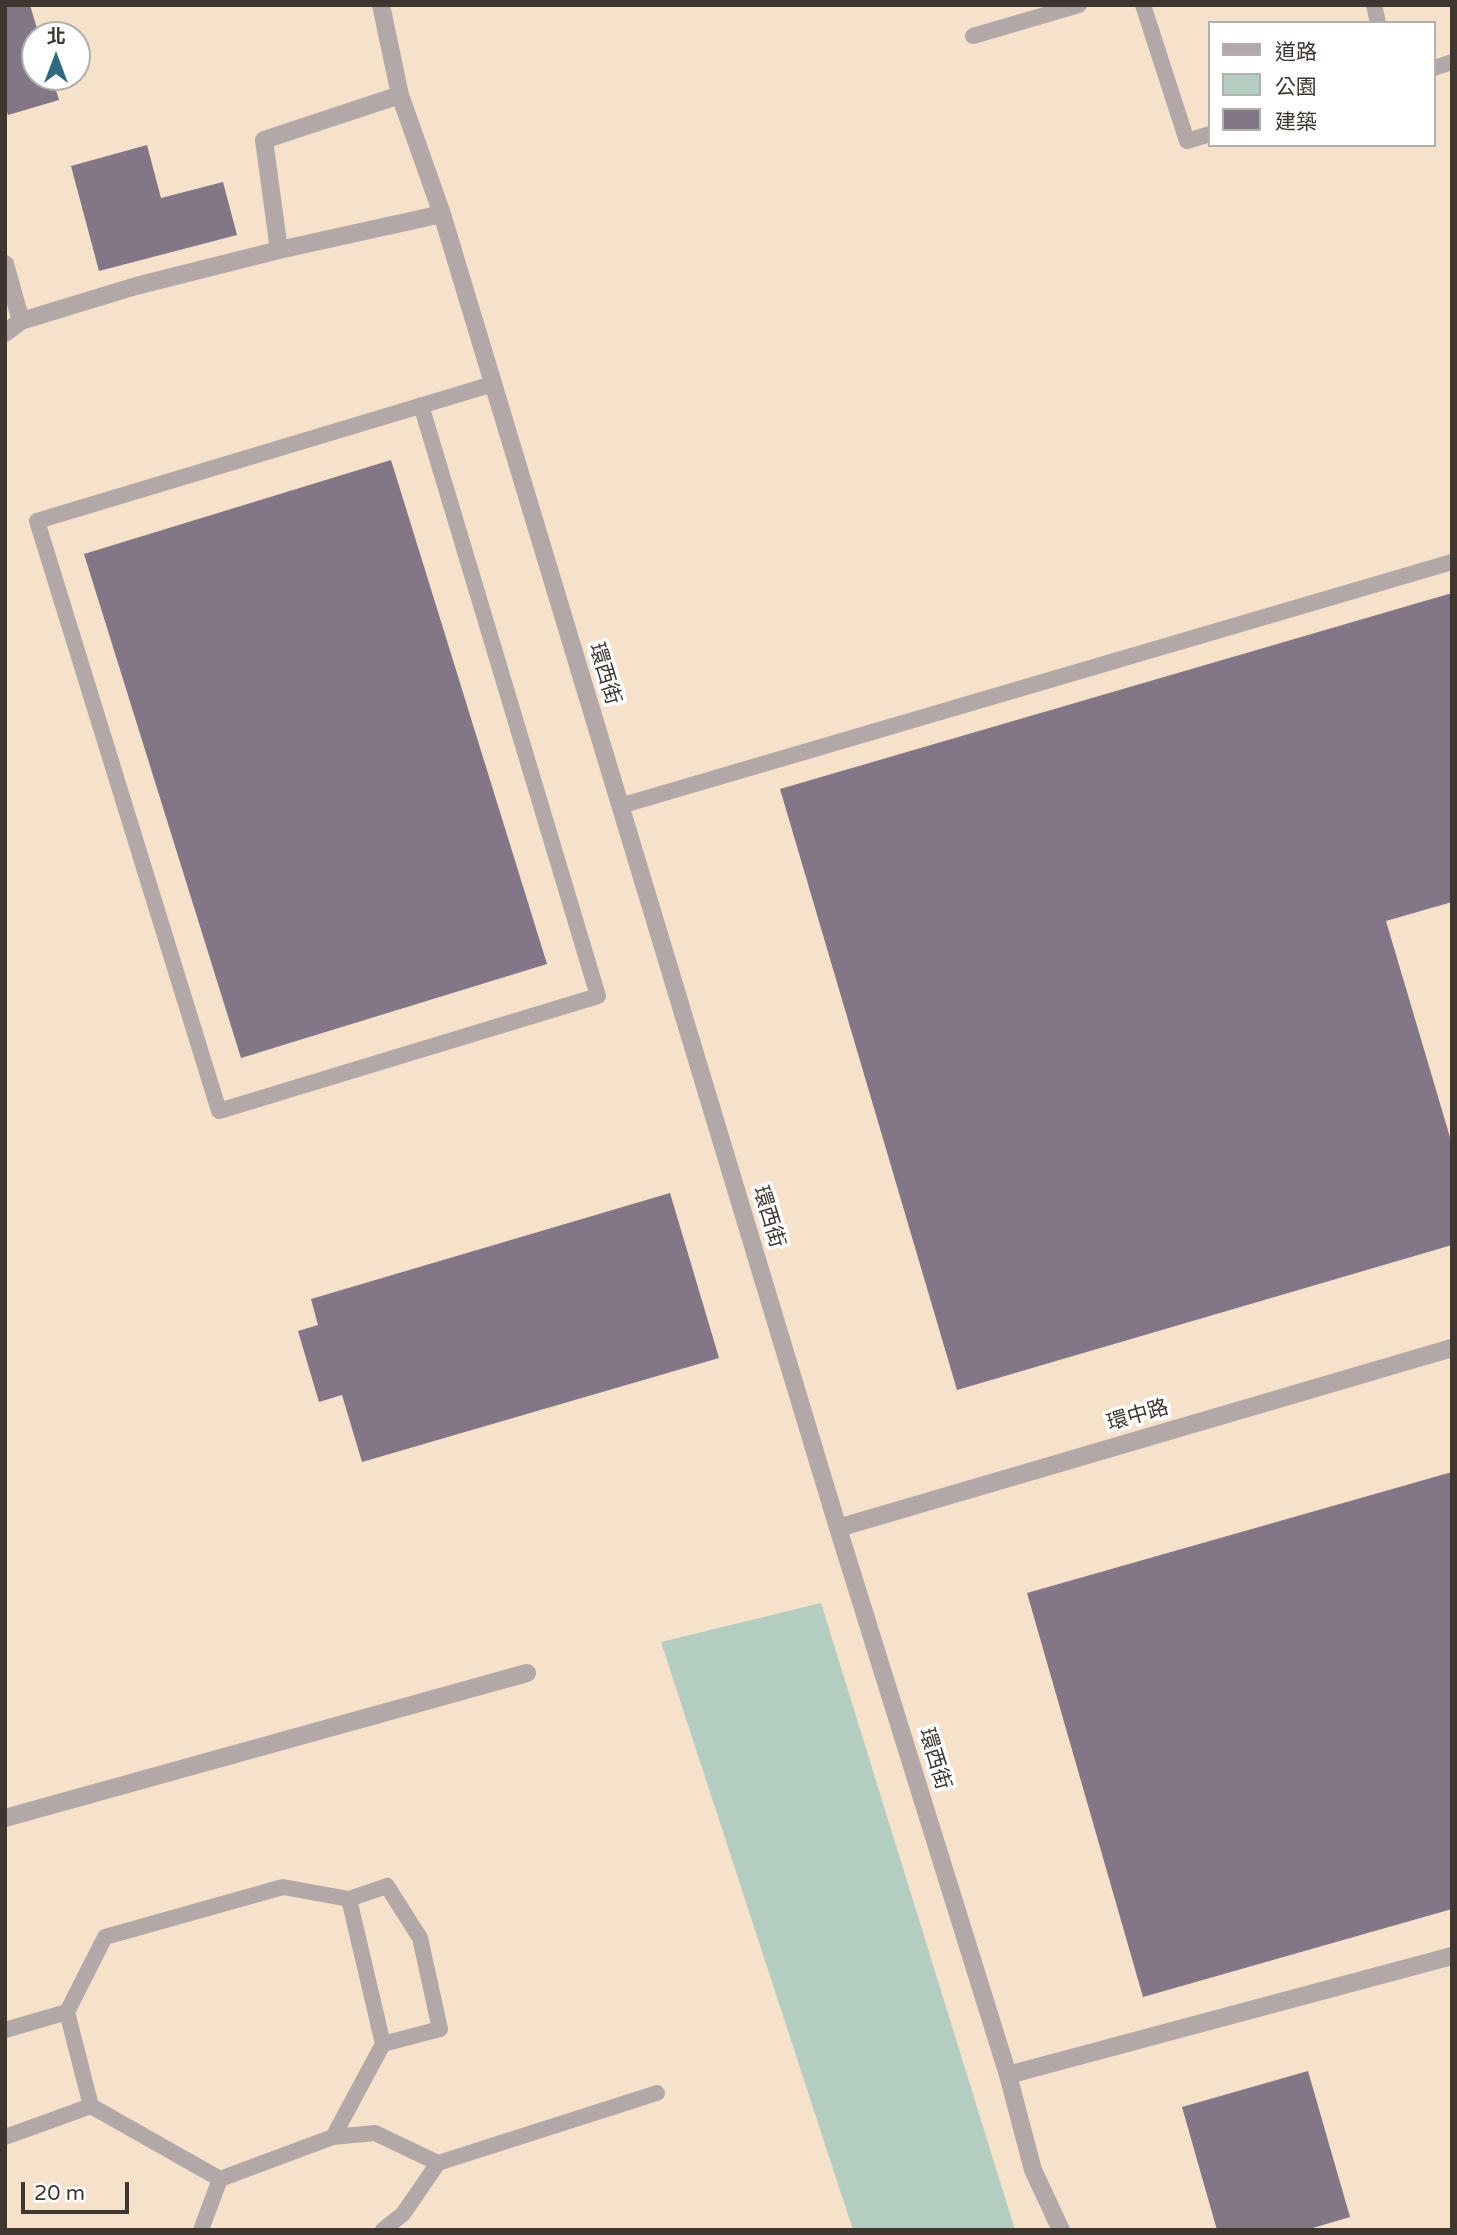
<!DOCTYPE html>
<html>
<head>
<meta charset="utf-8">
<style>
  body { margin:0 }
  #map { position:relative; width:1457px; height:2235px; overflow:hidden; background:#ffefdd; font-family:"Varela Round","Noto Sans TC",sans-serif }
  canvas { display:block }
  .frame { position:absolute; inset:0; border:7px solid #3d3730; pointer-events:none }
  .legend { position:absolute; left:1208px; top:21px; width:228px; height:126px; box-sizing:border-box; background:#fff; border:2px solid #b1afac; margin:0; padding:9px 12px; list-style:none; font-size:21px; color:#3d3730 }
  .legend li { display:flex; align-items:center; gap:14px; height:35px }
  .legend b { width:35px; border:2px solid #b1afac }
  .north { position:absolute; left:21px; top:21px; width:70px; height:70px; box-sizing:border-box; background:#fff; border:2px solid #b1afac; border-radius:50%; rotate:0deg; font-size:19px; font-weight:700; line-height:28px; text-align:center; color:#3d3730 }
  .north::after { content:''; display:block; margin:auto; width:24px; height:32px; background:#2c6b80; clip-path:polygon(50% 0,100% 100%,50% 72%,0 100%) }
  .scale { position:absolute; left:21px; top:2182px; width:108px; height:32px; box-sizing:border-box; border:4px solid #3d3730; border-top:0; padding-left:9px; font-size:21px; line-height:24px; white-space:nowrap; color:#3d3730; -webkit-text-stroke:5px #fff; paint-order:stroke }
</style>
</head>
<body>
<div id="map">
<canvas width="1457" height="2235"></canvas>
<div class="frame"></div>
<ul class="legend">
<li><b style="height:9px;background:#b3a8a8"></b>道路</li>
<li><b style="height:19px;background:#b3cdc0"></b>公園</li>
<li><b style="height:19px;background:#827687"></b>建築</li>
</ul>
<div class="north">北</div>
<div class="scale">20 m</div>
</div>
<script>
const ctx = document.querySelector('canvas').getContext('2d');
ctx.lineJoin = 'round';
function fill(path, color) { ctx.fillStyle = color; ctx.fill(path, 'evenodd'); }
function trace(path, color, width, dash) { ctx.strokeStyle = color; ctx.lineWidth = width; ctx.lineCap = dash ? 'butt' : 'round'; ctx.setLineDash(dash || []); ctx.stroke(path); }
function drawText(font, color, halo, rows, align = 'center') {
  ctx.font = font + ' "Varela Round","Noto Sans TC",sans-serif'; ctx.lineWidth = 7; ctx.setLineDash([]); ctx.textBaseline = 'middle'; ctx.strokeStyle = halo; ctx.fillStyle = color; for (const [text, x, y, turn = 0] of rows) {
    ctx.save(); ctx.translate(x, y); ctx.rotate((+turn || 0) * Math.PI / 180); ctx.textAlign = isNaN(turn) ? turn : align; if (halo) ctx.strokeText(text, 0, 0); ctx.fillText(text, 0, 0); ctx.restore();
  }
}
const built = new Path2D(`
  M5 5H1452V2230H5ZM1210 23H1434V145H1210ZM35 35H77V77H35Z`);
const green = new Path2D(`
  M821 1603 1015 2230H853L661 1642Z`);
const building = new Path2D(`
  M5 5H30L39 35H35V77H52L59 100 8 115 5 106Z
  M147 145 161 198 223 182 237 235 99 271 71 166Z
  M391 460 547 964 241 1058 84 554Z
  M1452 593V902L1386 921 1452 1144V1245L957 1390 780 789Z
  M670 1193 719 1358 362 1462 342 1395 319 1402 298 1331 318 1325 311 1299Z
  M1452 1472V1909L1143 1997 1027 1593Z
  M1308 2071 1350 2217 1306 2230H1217L1182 2107Z`);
const service = new Path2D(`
  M1143 5 1187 141 1210 134
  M1374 5 1378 23
  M973 36 1079 5
  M1434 68 1452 62
  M421 405 598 996 219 1111 37 521 493 384
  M620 806 1452 562
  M349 1899 387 1886 420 1938 440 2029 383 2044
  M5 2030 67 2012
  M5 2137 91 2106
  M438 2163 657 2093
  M220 2179 91 2106 67 2012 105 1937 283 1887 349 1899 383 2044 333 2137
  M201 2230 220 2179 333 2137 375 2133 438 2163 403 2214 383 2230`);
const minor = new Path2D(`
  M381 5 400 95 442 214 838 1528 1008 2075 1033 2170 1061 2230
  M279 250 264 140 400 95
  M5 264 21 321
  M5 333 21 321 136 286 279 250 442 214
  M838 1528 1452 1348
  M5 1818 527 1673
  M1008 2075 1452 1956`);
const streetNames = [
  ["環西街",604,674,73],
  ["環西街",768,1217,73],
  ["環中路",1138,1416,-16],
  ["環西街",934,1759,73]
];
fill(built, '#f6e2ca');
fill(green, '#b3cdc0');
fill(building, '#827687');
trace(service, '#b3a8a8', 16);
trace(minor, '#b3a8a8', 18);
drawText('21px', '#3d3730', '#fff', streetNames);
</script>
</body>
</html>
